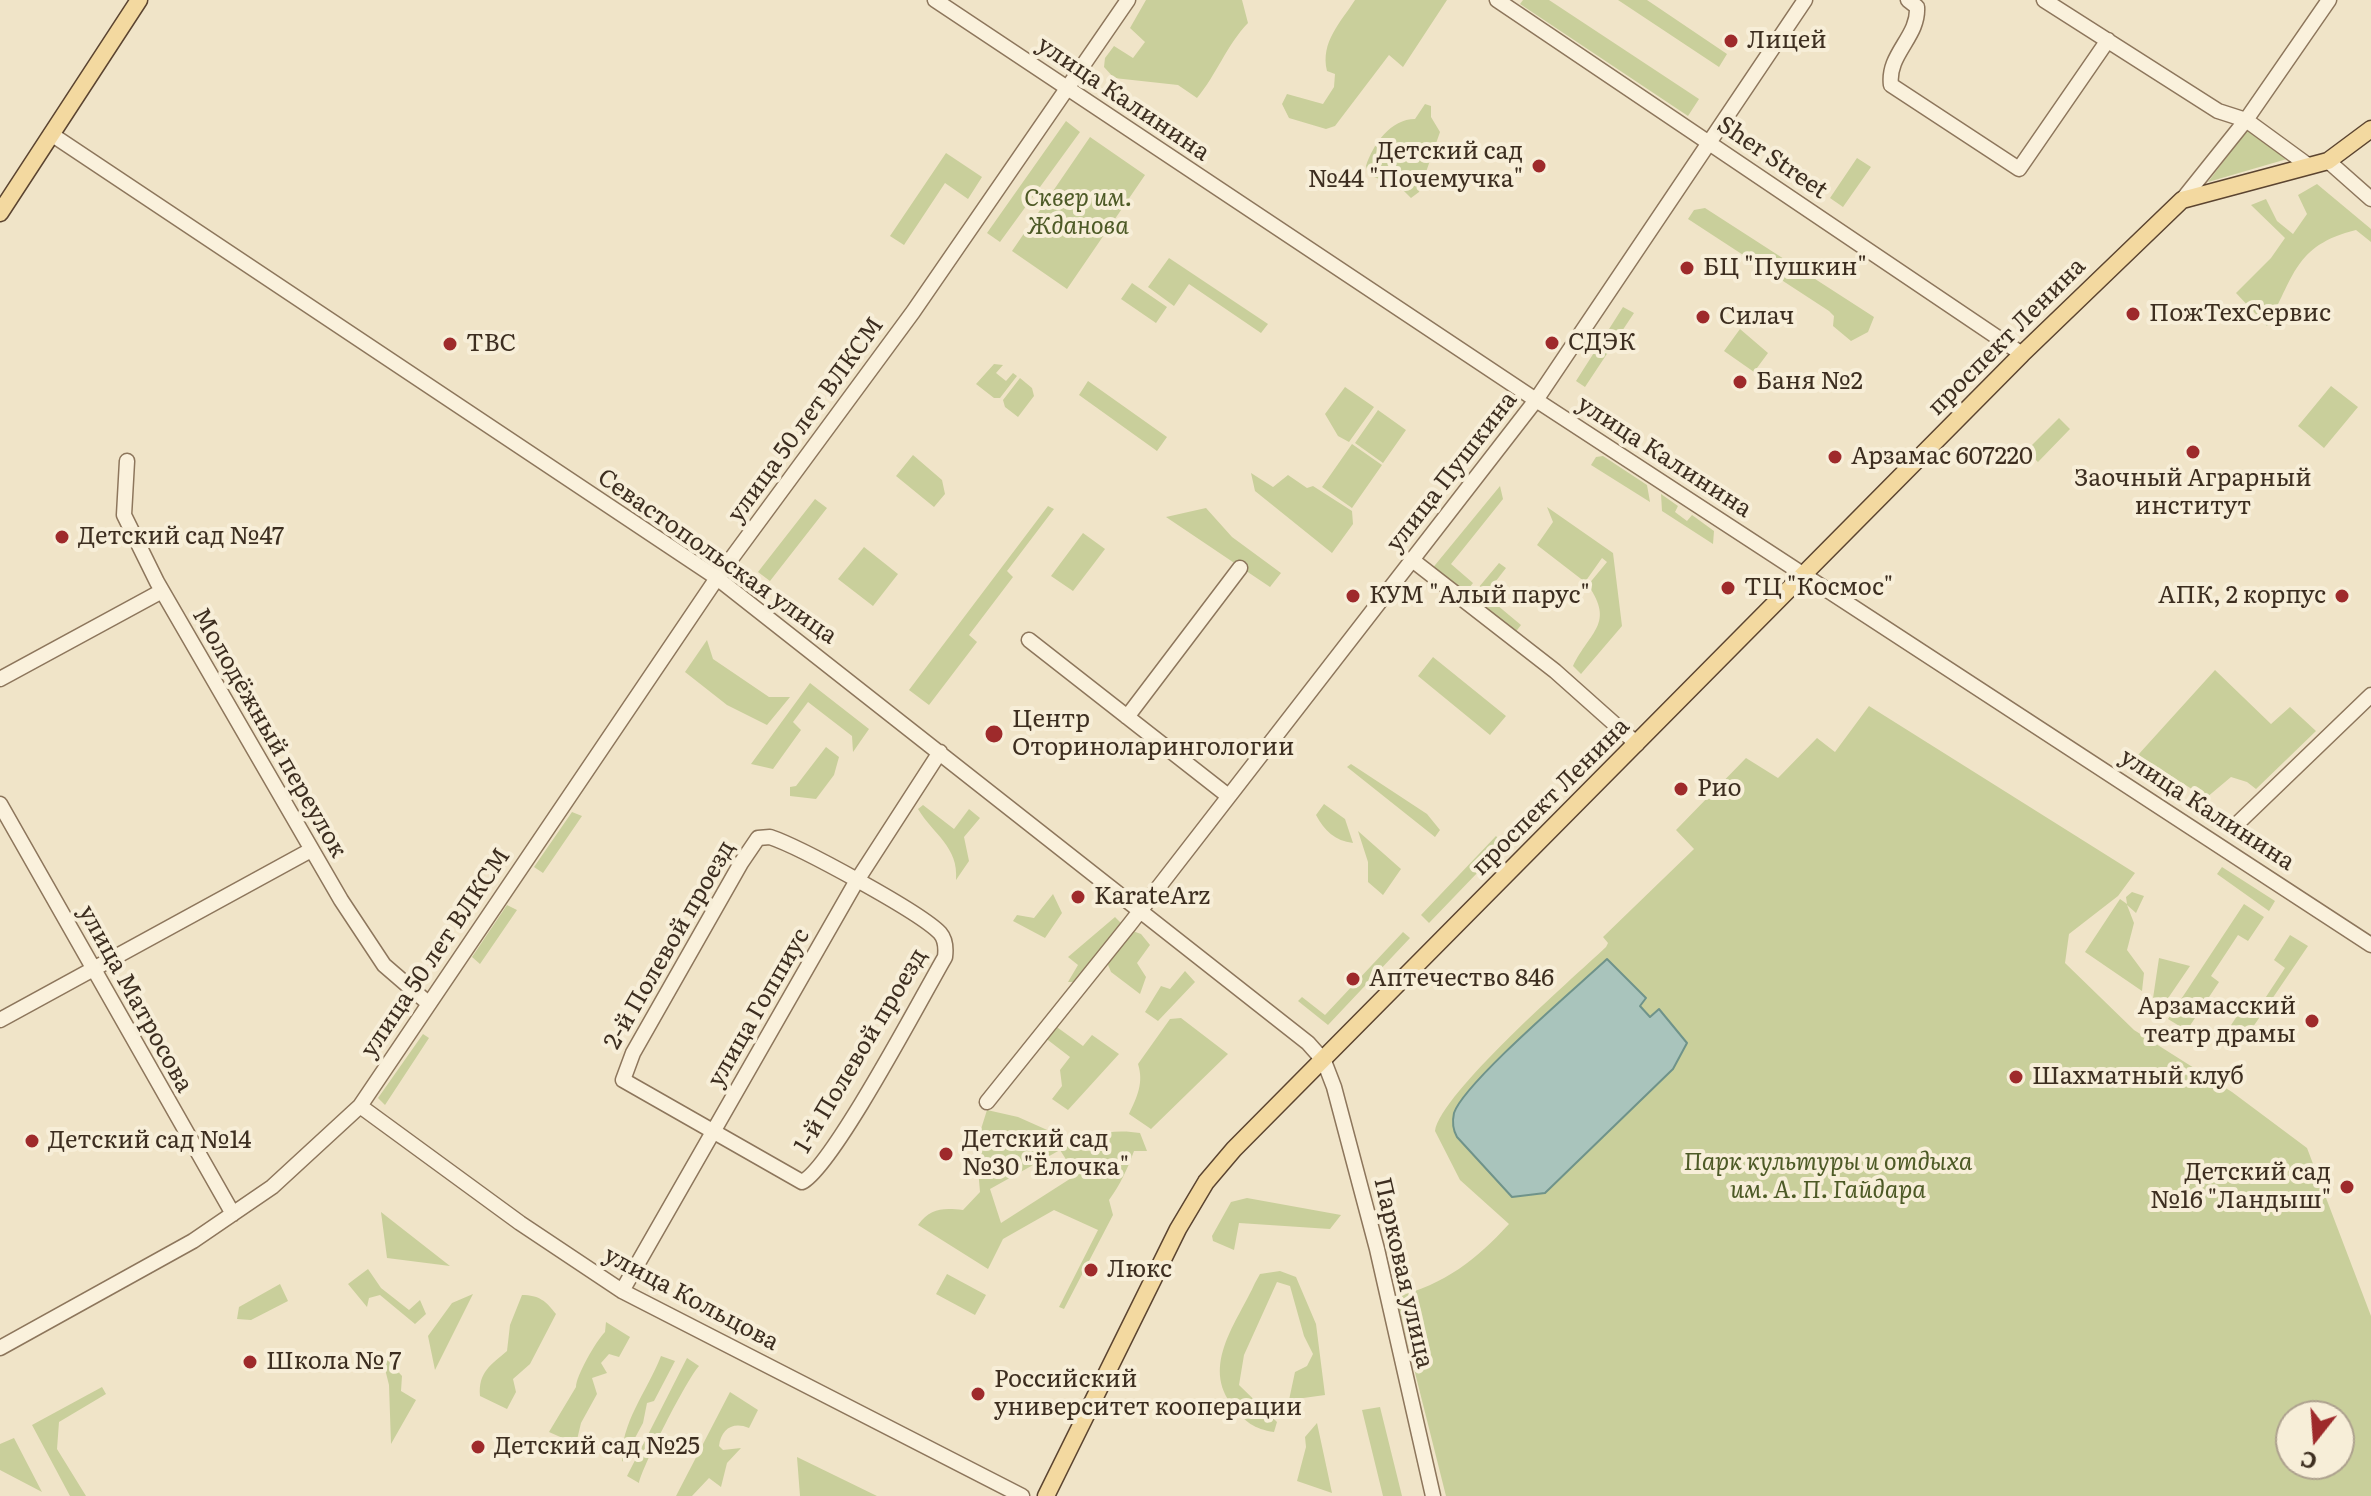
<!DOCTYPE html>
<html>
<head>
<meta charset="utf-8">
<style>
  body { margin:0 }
  #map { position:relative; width:2371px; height:1496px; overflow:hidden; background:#f0e4c8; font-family:Literata,serif }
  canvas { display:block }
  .north { position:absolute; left:2275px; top:1400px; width:80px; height:80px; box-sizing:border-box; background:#f7eed8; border:2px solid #ada18e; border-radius:50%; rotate:197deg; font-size:22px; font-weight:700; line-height:32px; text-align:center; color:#3d2e20 }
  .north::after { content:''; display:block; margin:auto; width:28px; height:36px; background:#9e2a2b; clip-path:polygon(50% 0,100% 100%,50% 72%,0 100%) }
</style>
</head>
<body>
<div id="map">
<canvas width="2371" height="1496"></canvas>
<div class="north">С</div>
</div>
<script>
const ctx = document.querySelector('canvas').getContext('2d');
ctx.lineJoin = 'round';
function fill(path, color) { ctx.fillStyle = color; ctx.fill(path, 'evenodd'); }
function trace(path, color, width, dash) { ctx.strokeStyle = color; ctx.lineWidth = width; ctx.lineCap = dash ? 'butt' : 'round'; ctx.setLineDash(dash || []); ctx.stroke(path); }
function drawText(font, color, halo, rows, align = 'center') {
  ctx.font = font + ' Literata,serif'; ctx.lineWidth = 8; ctx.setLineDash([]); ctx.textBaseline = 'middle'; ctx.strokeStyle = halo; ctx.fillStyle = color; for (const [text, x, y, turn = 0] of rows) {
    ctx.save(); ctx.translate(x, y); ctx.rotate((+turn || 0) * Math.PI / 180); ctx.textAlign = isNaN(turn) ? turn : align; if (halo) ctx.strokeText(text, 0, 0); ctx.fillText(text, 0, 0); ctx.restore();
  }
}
const green = new Path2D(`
  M1146 0H1242L1248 23C1226 46 1217 74 1197 98L1178 85 1114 78 1104 67 1105 58 1114 46 1133 58 1145 42 1130 28Z
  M1355 0H1447L1403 67 1389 55 1335 126 1326 129 1289 118 1282 104 1287 94 1323 104 1334 87 1335 74 1327 71C1320 42 1341 22 1355 0Z
  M1523 0H1549L1699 99 1688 116 1520 4Z
  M1618 0H1647L1727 54 1719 67Z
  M1425 104 1431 106V117L1440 132 1419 192 1411 198 1400 187 1369 175 1366 166C1373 144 1391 119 1415 119Z
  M1066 121 1080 132 1000 242 987 233Z
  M2247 130 2287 159 2208 182Z
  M1090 137 1145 175 1067 289 1012 251Z
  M946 153 982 177 968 199 945 183 904 245 890 236Z
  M1857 158 1871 167 1843 207 1830 198Z
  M2317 184 2371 229V242L2356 230C2294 245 2294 278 2267 326L2236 293 2271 258 2285 238 2251 205 2266 199 2277 221 2293 234 2307 214 2298 195Z
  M1705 208 1874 317 1868 332 1851 341 1833 326 1834 316 1829 311 1688 219 1694 210Z
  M1169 258 1268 324 1261 333 1189 284 1174 306 1148 287Z
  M1132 283 1167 307 1156 323 1121 299Z
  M1623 307 1634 313 1585 387 1576 381Z
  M1740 329 1768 353 1754 372 1724 351Z
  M994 364 1003 365 996 373 1006 381 1013 373 1017 376 1000 398H994L976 384Z
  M1020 378 1032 388 1034 396 1018 417 1005 407 1003 400Z
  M1088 381 1167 437 1157 451 1079 395Z
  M2331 386 2358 407 2324 448 2298 426Z
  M1345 387 1374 407 1349 442 1338 436 1325 414Z
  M1378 410 1406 430 1383 463 1355 443Z
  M2059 418 2070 429 2038 462 2026 451Z
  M1352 444 1382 465 1352 508 1322 487Z
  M913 455 942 480 945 494 934 507 896 476Z
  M1603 456 1647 485 1650 502 1591 465 1596 457Z
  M1251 473 1273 487 1288 475 1307 488 1313 486 1352 511 1353 524 1332 553 1255 491Z
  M1500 486 1503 499 1451 564 1473 583 1463 596 1431 570Z
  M1661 494 1678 506 1675 512 1687 521 1692 515 1714 531 1713 544 1662 511Z
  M815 499 827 508 770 581 758 572Z
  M1048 506 1054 509 1007 571 1013 577 969 635 977 642 929 705 909 690Z
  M1547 507 1613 553 1622 626 1581 674 1573 666C1590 631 1615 624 1588 585L1607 562 1602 558 1585 582 1537 545 1553 522Z
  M1206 508 1232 537 1281 573 1270 587 1166 517Z
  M1083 533 1105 549 1073 591 1051 576Z
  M864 547 898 574 873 606 838 579Z
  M1499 563 1506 568 1485 595 1521 625 1514 634 1469 599Z
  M707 640 713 659 769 697H790L767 725 727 705 685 672Z
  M1433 657 1506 716 1490 735 1418 676Z
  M2215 670 2271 724 2290 707 2316 731 2256 789 2247 782 2231 777 2206 798 2138 755Z
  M810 683 869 729 853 752 852 736 808 702 793 722 801 730 773 769 751 764Z
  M1869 706 2135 873 2118 896 2069 934 2065 963 2134 1030 2232 1092 2307 1148 2371 1316V1496H1446L1396 1297C1445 1284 1476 1260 1509 1224L1460 1180 1435 1131C1441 1093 1572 979 1606 947L1608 943 1603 937 1694 849 1676 830 1746 758 1778 778 1817 738 1835 752ZM2291 1416H2339V1464H2291Z
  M826 747 839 757 834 775 816 799 790 796V787L796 786Z
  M1351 764 1427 814 1440 830 1435 837 1347 767Z
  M1324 804 1345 819 1353 843C1335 841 1324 830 1316 815Z
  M923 805 954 829 969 809 980 818 964 837 969 861 956 880C959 847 933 834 918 809Z
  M572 812 582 816 543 873 534 867Z
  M1358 831 1401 869 1383 895 1368 882V862Z
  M1496 836 1504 845 1429 923 1421 915Z
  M2222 867 2275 901 2269 911 2217 874Z
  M2132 892 2144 896 2136 913 2127 905 2134 923 2127 950 2144 973 2142 991 2085 952 2120 899 2127 904 2126 897Z
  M1053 894 1062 913 1045 938 1013 921 1017 915 1034 918Z
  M2244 904 2264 917 2248 941 2238 935 2211 976 2219 982 2189 1027H2181L2168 1019Z
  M507 905 517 910 480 964 472 957Z
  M1115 917 1124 926 1078 982H1068L1078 965 1068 957Z
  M1130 930 1141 934 1150 945 1137 963 1146 977 1140 994 1111 972 1106 960Z
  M1403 932 1410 938 1328 1025 1298 1001 1302 997 1325 1015Z
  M2290 935 2308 946 2238 1049 2222 1039 2248 999 2260 1006 2285 968 2274 960Z
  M2159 958 2190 966 2160 1010 2152 1005Z
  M1185 971 1195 982 1158 1021 1145 1012 1161 986 1170 989Z
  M1181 1018 1228 1054 1151 1129 1129 1114C1137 1097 1144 1083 1138 1064L1170 1019Z
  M1054 1025 1083 1046 1092 1035 1119 1054 1068 1110 1052 1099 1062 1086 1060 1070 1070 1057 1044 1037Z
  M423 1034 429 1038 385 1105 378 1098Z
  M987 1110 1018 1117 1054 1133 1061 1150C1086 1135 1112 1128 1140 1133L1147 1151H1134C1128 1168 1120 1185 1109 1200L1113 1215 1064 1309 1059 1307 1098 1230 1054 1210 1003 1239 988 1269 918 1225C931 1208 942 1208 963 1210L980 1192 976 1145ZM1060 1150 1076 1175 1001 1223 990 1189Z
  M1247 1198 1341 1215 1330 1229 1239 1223 1234 1250 1213 1241 1212 1236 1231 1202Z
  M381 1212 450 1266 387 1258Z
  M368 1269 381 1288 409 1310 420 1300 426 1314 415 1324 380 1295 369 1298 367 1307 348 1284Z
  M1280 1271 1296 1277 1316 1324 1325 1395 1289 1400 1295 1372 1307 1366 1313 1354 1304 1336 1290 1286 1277 1282 1244 1355 1239 1385 1277 1422 1274 1432C1254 1429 1245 1422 1233 1406 1200 1366 1238 1321 1255 1283L1260 1274Z
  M947 1274 986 1295 975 1315 936 1294Z
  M280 1284 288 1301 251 1320 237 1319 239 1307Z
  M473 1294 435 1370 428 1336 452 1303Z
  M522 1295C539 1295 546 1301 556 1314L530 1364 513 1379 516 1392 507 1409 480 1396C478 1372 491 1365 507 1351L510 1325Z
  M606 1322 630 1337 619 1357 609 1354 601 1363 607 1373 592 1378 597 1394 581 1423 576 1444 549 1432 576 1387C576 1376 596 1341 605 1332Z
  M381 1353 402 1376 401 1391 416 1400 391 1444 389 1385Z
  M661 1356 675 1361 654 1401 647 1403 643 1423 622 1462C620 1423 647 1392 661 1356Z
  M687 1358 699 1366C687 1379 642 1467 639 1483L627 1476Z
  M102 1387 106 1394 59 1422 57 1449 86 1496H70L32 1425Z
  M730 1392 758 1410 749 1428C733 1421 721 1429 719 1446L723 1450 741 1448 727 1463 721 1487 709 1478 692 1496H676Z
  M1380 1407 1402 1496H1383L1362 1410Z
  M1317 1423 1332 1493 1297 1481 1306 1447 1305 1437Z
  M14 1438 42 1492 0 1470V1444Z
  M797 1457 877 1496H800Z`);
const water = new Path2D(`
  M1607 959 1646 998 1640 1006 1650 1017 1659 1009 1687 1043 1673 1069 1545 1193 1512 1197 1457 1137C1453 1130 1452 1122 1454 1113 1464 1083 1577 987 1607 959Z`);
const minor = new Path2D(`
  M935 0 1536 400 2371 945
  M1497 0 2022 354
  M1908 0 1917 7C1919 37 1887 54 1891 85L2019 169 2108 40
  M2044 0 2218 111 2246 120 2309 166
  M51 134 717 578 1308 1043 1324 1061 1334 1087 1377 1249 1433 1496
  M2328 161 2371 199
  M2182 200 2246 120 2329 0
  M127 461 124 515 157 582 341 900 384 965 428 1003
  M1411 559 1555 671 1637 744
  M1029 640 1227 795
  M0 679 162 591
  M1127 717 1240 568
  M0 804 233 1214
  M2238 823 2371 695
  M770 837C800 847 920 912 940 933 946 940 946 949 945 957 923 995 832 1168 802 1182L623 1080 633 1053 741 863 758 838Z
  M0 1020 311 850
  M987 1102 1130 924 1536 400 1805 0
  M360 1106 520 1223 622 1291 1022 1496
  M622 1291 856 882 940 752
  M0 1348 193 1241 272 1187 360 1106 717 578 913 312 1128 0`);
const major = new Path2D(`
  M0 213 139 0
  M1046 1496 1178 1229 1206 1182 1234 1149 2022 354 2182 200 2328 161 2371 129`);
const markers = [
  [1731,41,8,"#9e2a2b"],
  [1539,166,8,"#9e2a2b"],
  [1687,268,8,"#9e2a2b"],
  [2133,314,8,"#9e2a2b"],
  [1703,317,8,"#9e2a2b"],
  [1552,343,8,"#9e2a2b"],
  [450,344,8,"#9e2a2b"],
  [1740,382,8,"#9e2a2b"],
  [2193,452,8,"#9e2a2b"],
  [1835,457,8,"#9e2a2b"],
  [62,537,8,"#9e2a2b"],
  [1728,588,8,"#9e2a2b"],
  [1353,596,8,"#9e2a2b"],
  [2342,596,8,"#9e2a2b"],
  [994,734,10,"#9e2a2b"],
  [1681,789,8,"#9e2a2b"],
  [1078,897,8,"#9e2a2b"],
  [1353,979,8,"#9e2a2b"],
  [2312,1021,8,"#9e2a2b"],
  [2016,1077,8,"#9e2a2b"],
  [32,1141,8,"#9e2a2b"],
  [946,1154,8,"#9e2a2b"],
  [2347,1187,8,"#9e2a2b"],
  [1091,1270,8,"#9e2a2b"],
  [250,1362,8,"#9e2a2b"],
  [978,1394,8,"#9e2a2b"],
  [478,1447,8,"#9e2a2b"]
];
const poiNames = [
  ["Лицей",1747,41],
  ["Детский сад",1523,152,"right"],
  ["№44 \"Почемучка\"",1523,180,"right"],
  ["БЦ \"Пушкин\"",1703,268],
  ["ПожТехСервис",2149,314],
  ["Силач",1719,317],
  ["СДЭК",1568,343],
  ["ТВС",466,344],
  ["Баня №2",1756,382],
  ["Арзамас 607220",1851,457],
  ["Заочный Аграрный",2193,479,"center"],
  ["институт",2193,507,"center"],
  ["Детский сад №47",78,537],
  ["ТЦ \"Космос\"",1744,588],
  ["КУМ \"Алый парус\"",1369,596],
  ["АПК, 2 корпус",2326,596,"right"],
  ["Центр",1012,720],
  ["Оториноларингологии",1012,748],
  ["Рио",1697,789],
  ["KarateArz",1094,897],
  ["Аптечество 846",1369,979],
  ["Арзамасский",2296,1007,"right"],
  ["театр драмы",2296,1035,"right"],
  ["Шахматный клуб",2032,1077],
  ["Детский сад",962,1140],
  ["№30 \"Ёлочка\"",962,1168],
  ["Детский сад №14",48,1141],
  ["Детский сад",2331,1173,"right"],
  ["№16 \"Ландыш\"",2331,1201,"right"],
  ["Люкс",1107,1270],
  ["Школа № 7",266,1362],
  ["Российский",994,1380],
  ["университет кооперации",994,1408],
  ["Детский сад №25",494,1447]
];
const streetNames = [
  ["улица Калинина",1123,99,34],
  ["Sher Street",1772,158,34],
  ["проспект Ленина",2007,337,-45],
  ["улица 50 лет ВЛКСМ",806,420,-54],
  ["улица Калинина",1664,457,33],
  ["улица Пушкина",1452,472,-52],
  ["Севастопольская улица",717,557,35],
  ["Молодёжный переулок",269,733,60],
  ["проспект Ленина",1551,797,-45],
  ["улица Калинина",2207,810,33],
  ["2-й Полевой проезд",670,945,-60],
  ["улица 50 лет ВЛКСМ",436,953,-56],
  ["улица Матросова",135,999,61],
  ["улица Гоппиус",759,1008,-60],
  ["1-й Полевой проезд",861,1051,-59],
  ["Парковая улица",1403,1273,77],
  ["улица Кольцова",691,1299,28]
];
const parkNames = [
  ["Сквер им.",1078,199],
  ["Жданова",1078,227],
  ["Парк культуры и отдыха",1828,1163],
  ["им. А. П. Гайдара",1828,1191]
];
fill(green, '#c9cf9b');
fill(water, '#a9c4bc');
trace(water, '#6f938a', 2);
trace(minor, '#8d765c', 17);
trace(major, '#5b4430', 19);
trace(minor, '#faf1dc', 14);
trace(major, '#f3d9a0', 16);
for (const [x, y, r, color] of markers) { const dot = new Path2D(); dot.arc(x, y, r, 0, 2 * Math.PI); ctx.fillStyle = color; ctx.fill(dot); trace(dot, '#f7eed8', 3); }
drawText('24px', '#3d2e20', '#f7eed8', poiNames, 'left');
drawText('24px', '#3d2e20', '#f7eed8', streetNames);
drawText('italic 24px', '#4d5a26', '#f7eed8', parkNames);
</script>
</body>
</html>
